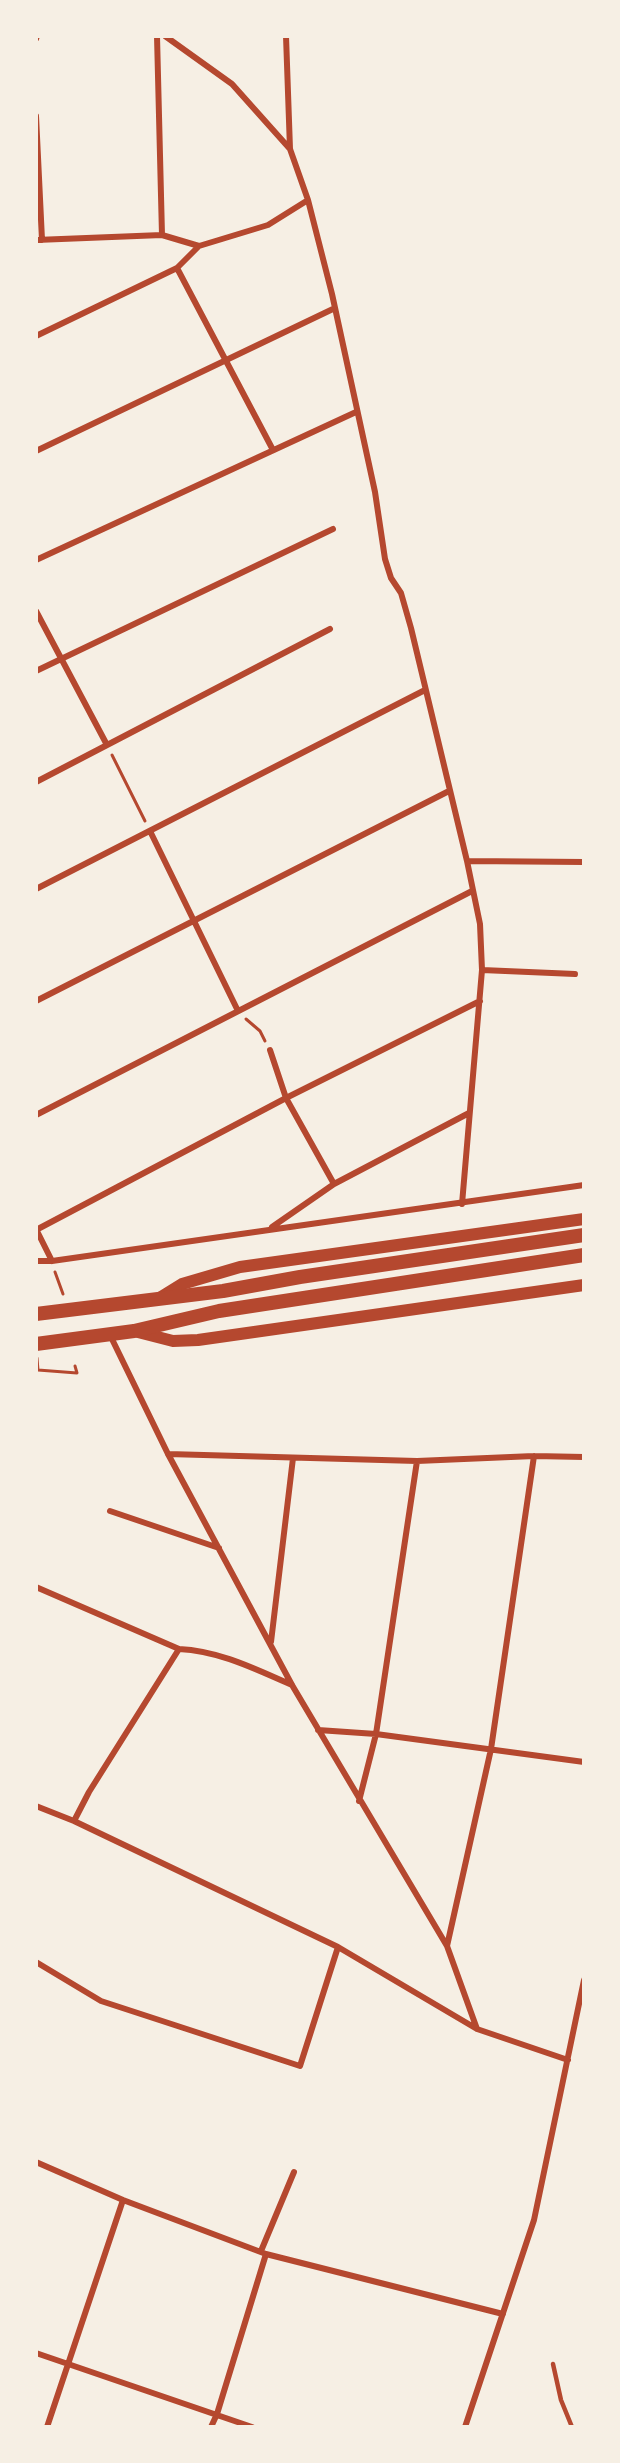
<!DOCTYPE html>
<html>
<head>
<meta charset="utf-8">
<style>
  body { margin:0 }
  #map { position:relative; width:620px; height:2463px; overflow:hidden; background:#f6efe4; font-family:"Zilla Slab",serif }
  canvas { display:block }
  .frame { position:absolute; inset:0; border:38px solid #f6efe4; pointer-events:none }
</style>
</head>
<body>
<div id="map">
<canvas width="620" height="2463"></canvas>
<div class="frame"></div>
</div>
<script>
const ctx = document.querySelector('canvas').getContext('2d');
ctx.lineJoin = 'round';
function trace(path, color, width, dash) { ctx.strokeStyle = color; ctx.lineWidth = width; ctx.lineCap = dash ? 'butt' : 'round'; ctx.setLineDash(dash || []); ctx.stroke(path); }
const path = new Path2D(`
  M112 755 145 821
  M246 1019 260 1031 265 1041
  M55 1272 63 1294
  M37 1358 38 1370 77 1373 75 1366`);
const service = new Path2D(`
  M553 2364 561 2400 572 2427`);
const minor = new Path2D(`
  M157 36 162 235
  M165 36 232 84 290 149
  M286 36 290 149 308 200 332 294 375 492 385 559 391 578 401 593 411 628 467 861 480 924 482 970 462 1204
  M36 39 37 36
  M36 116 42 240
  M36 240 162 235 199 246 268 225 308 200
  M177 268 273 450
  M36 336 177 268 199 246
  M36 451 335 308
  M36 560 356 412
  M36 611 107 745
  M36 671 333 529
  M36 782 330 629
  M150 831 238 1011
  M467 861 584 862
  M36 889 425 690
  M482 970 575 974
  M36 1001 449 791
  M270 1050 286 1098 334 1184
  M36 1115 472 891
  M272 1227 334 1184 469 1113
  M36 1229 52 1261
  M36 1230 286 1098 480 1001
  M36 1261H52L584 1185
  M110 1335 168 1454 292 1685 447 1946 477 2029
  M168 1454 417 1461 534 1456 584 1457
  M110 1511 219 1548
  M36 1587 179 1649C220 1651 255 1669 292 1685
  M271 1642 293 1458
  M318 1730 376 1734 584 1762
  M359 1801 376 1734 417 1461
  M36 1806 74 1821 338 1947 477 2029 568 2060
  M74 1821 89 1792 179 1649
  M447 1946 491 1749 534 1456
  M36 1962 101 2001 300 2066 338 1947
  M36 2162 123 2200 266 2254 503 2314
  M261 2251 294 2172
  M36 2353 252 2427
  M47 2427 123 2200
  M211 2427 217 2414 266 2254
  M465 2427 534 2220 584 1980`);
const secondary = new Path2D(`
  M161 1297 182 1284 240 1267 584 1219
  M134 1331 173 1341 198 1340 584 1285`);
const primary = new Path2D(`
  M36 1314 223 1291 300 1277 584 1235
  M36 1344 134 1331 219 1311 584 1255`);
trace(path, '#b5482f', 3);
trace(service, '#b5482f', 4.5);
trace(minor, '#b5482f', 6);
trace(secondary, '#b5482f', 12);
trace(primary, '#b5482f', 14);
</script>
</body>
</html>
